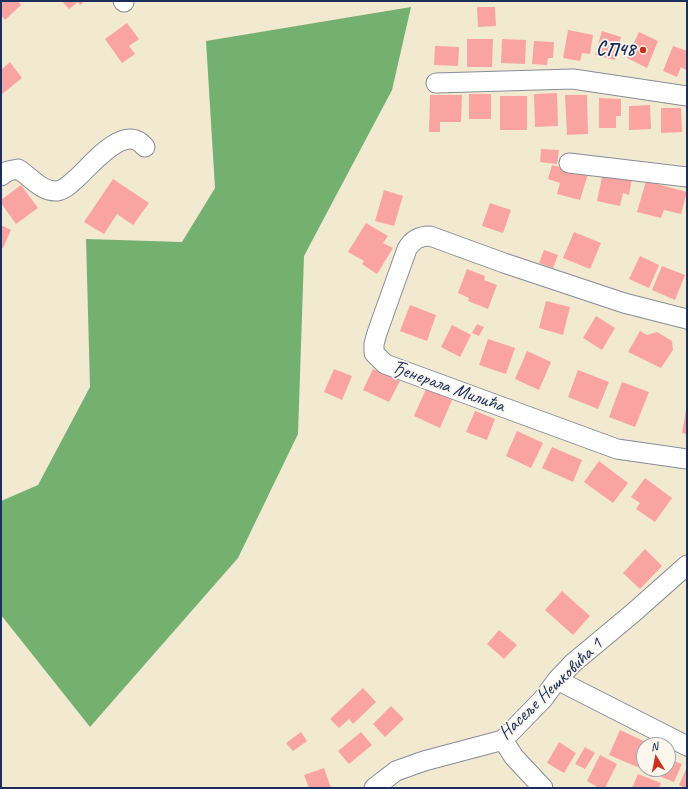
<!DOCTYPE html>
<html>
<head>
<meta charset="utf-8">
<style>
  body { margin:0 }
  #map { position:relative; width:688px; height:789px; overflow:hidden; background:#f2e9d1; font-family:Caveat,sans-serif }
  canvas { display:block }
  .frame { position:absolute; inset:0; border:2px solid #1b2f5e; pointer-events:none }
  .north { position:absolute; left:636px; top:737px; width:40px; height:40px; box-sizing:border-box; background:#fbf7ec; border:1px solid #a1a7b3; border-radius:50%; rotate:350deg; font-size:11px; font-weight:700; line-height:16px; text-align:center; color:#1b2f5e }
  .north::after { content:''; display:block; margin:auto; width:14px; height:18px; background:#c8321e; clip-path:polygon(50% 0,100% 100%,50% 72%,0 100%) }
</style>
</head>
<body>
<div id="map">
<canvas width="688" height="789"></canvas>
<div class="frame"></div>
<div class="north">N</div>
</div>
<script>
const ctx = document.querySelector('canvas').getContext('2d');
ctx.lineJoin = 'round';
function fill(path, color) { ctx.fillStyle = color; ctx.fill(path, 'evenodd'); }
function trace(path, color, width, dash) { ctx.strokeStyle = color; ctx.lineWidth = width; ctx.lineCap = dash ? 'butt' : 'round'; ctx.setLineDash(dash || []); ctx.stroke(path); }
function drawText(font, color, halo, rows, align = 'center') {
  ctx.font = font + ' Caveat,sans-serif'; ctx.lineWidth = 3.5; ctx.setLineDash([]); ctx.textBaseline = 'middle'; ctx.strokeStyle = halo; ctx.fillStyle = color; for (const [text, x, y, turn = 0] of rows) {
    ctx.save(); ctx.translate(x, y); ctx.rotate((+turn || 0) * Math.PI / 180); ctx.textAlign = isNaN(turn) ? turn : align; if (halo) ctx.strokeText(text, 0, 0); ctx.fillText(text, 0, 0); ctx.restore();
  }
}
const forest = new Path2D(`
  M411 7 392 90 304 256 298 434 238 558 90 727 1 615V501L38 485 90 387 86 239 182 242 215 188 206 41Z`);
const building = new Path2D(`
  M1 1H18L21 5 5 20 1 15Z
  M62 1H85L80 5 78 2 69 9Z
  M477 7H495L496 26 478 27Z
  M127 23 139 39 129 46 135 54 122 63 105 39Z
  M568 30 593 35 590 54 582 53 580 61 563 58Z
  M602 31 621 37 615 60 595 55Z
  M639 32 658 41 647 68 627 58Z
  M467 39H493L492 67H467Z
  M502 39 526 40 525 64 501 63Z
  M534 41 554 42 553 58H548L547 65 532 64Z
  M435 46 459 47 458 66 434 65Z
  M673 46 687 51 686 70 681 67 677 77 663 71Z
  M10 62 22 78 1 95V70Z
  M557 93 558 126 535 127 534 94Z
  M469 94H491V119H469Z
  M430 95H462L461 122H440V132H429Z
  M565 95H587L588 134 567 135Z
  M500 96H527V130H500Z
  M599 98 621 99V116H616V128H599Z
  M650 105 651 129 629 130V106Z
  M661 108H681L682 132 661 133Z
  M541 149 559 150 557 164 540 162Z
  M552 165 588 174 580 200 557 194 560 183 548 179Z
  M603 172 632 178 629 195 623 193 620 206 597 201Z
  M113 179 149 203 133 225 117 214 104 234 84 222Z
  M646 181 687 192 681 214 664 210 661 218 637 212Z
  M21 185 38 208 16 224 1 203V200Z
  M384 190 403 196 394 226 375 221Z
  M490 203 511 210 503 233 482 226Z
  M366 223 388 236 383 243 393 248 377 274 362 264 364 261 348 252Z
  M1 225 11 230 3 248 1 247Z
  M574 232 601 243 590 269 563 258Z
  M544 250 558 255 553 268 539 263Z
  M640 256 659 265 649 288 629 279Z
  M662 266 685 275 675 300 652 290Z
  M467 269 485 276 484 280 497 285 488 309 468 301 469 298 458 293Z
  M546 301 570 307 563 335 539 328Z
  M410 305 436 315 427 341 400 331Z
  M596 316 615 328 602 350 583 338Z
  M477 324 484 327 479 336 472 333Z
  M452 325 471 335 460 357 441 347Z
  M640 331 647 335 657 332 672 341 673 350 661 368 628 352Z
  M488 339 515 348 506 374 479 365Z
  M527 351 551 362 539 390 515 379Z
  M334 369 352 376 342 400 324 392Z
  M373 369 400 381 389 402 363 390Z
  M578 370 609 382 598 409 568 397Z
  M622 382 649 392 635 427 609 417Z
  M426 389 452 400 440 428 414 416Z
  M686 410H687V434L682 433Z
  M475 411 495 419 487 440 466 432Z
  M517 431 543 443 531 468 506 456Z
  M552 447 582 460 573 482 542 468Z
  M599 461 628 483 613 503 584 482Z
  M645 478 672 498 655 522 636 509 640 503 631 497Z
  M645 549 662 566 640 589 623 573Z
  M562 591 590 616 573 635 545 610Z
  M499 630 517 645 504 659 487 644Z
  M363 688 376 702 353 724 349 719 339 728 330 719Z
  M391 706 404 719 385 737 373 724Z
  M620 730 652 745H644V759L640 768 609 755Z
  M301 732 307 741 293 751 286 743Z
  M361 732 372 745 349 764 338 751Z
  M559 742 576 753 564 773 547 763Z
  M585 747 595 753 585 769 575 764Z
  M600 755 617 764 605 788H599L587 781Z
  M668 759 682 764 674 782 646 771 647 769H668Z
  M687 767V788H685L679 785Z
  M324 768 331 788H309L304 775Z
  M638 774 661 783 659 788H632Z`);
const minor = new Path2D(`
  M123 1 124 2
  M436 83 573 79 687 96
  M569 163 687 177
  M1 176 8 171 18 169C30 176 41 192 57 191 65 190 72 182 78 177 90 166 119 130 138 141 140 142 143 145 145 147
  M687 319 624 303 504 263 430 236C419 236 412 240 407 249L377 333 374 344V353L385 364 617 449 687 459
  M557 680 687 746
  M503 740 514 757 543 788
  M374 788 396 771 424 761 503 740 543 699 557 680 573 663 633 613 687 565`);
const markers = [
  [643,50,4,"#c8321e"]
];
const poiNames = [
  ["СП48",635,50]
];
const streetNames = [
  ["Ђенерала Милића",448,387,20],
  ["Насеље Нешковића 1",551,689,-44]
];
fill(forest, '#74b171');
fill(building, '#faa4a1');
trace(minor, '#868c98', 21);
trace(minor, '#fff', 19);
for (const [x, y, r, color] of markers) { const dot = new Path2D(); dot.arc(x, y, r, 0, 2 * Math.PI); ctx.fillStyle = color; ctx.fill(dot); trace(dot, '#fbf7ec', 1.5); }
drawText('bold 19px', '#1b2f5e', '#fbf7ec', poiNames, 'right');
drawText('19px', '#1b2f5e', '#fbf7ec', streetNames);
</script>
</body>
</html>
